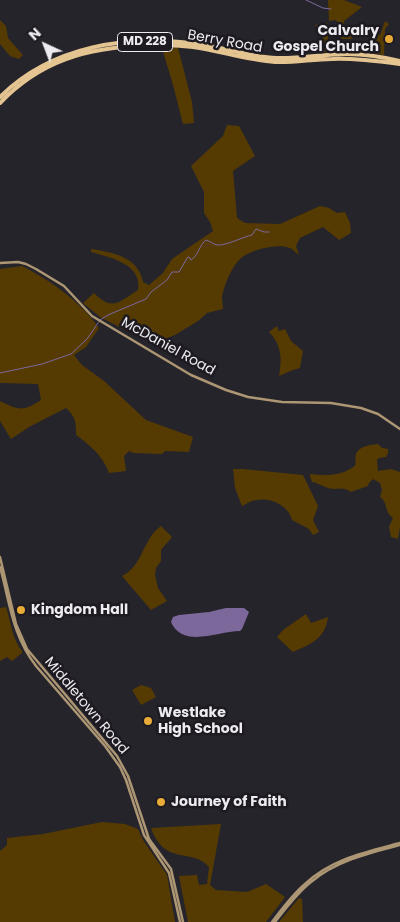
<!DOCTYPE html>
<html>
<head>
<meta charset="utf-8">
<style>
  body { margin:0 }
  #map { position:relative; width:400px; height:922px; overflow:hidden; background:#26242b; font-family:Poppins,sans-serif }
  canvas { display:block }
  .north { position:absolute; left:20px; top:20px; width:50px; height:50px; -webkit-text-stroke:4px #1d1a21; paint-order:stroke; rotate:317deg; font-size:14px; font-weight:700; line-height:20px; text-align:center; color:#edebf0 }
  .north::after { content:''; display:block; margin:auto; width:18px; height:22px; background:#edebf0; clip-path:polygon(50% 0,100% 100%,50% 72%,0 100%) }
</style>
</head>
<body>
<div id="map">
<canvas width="400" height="922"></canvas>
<div class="north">N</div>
</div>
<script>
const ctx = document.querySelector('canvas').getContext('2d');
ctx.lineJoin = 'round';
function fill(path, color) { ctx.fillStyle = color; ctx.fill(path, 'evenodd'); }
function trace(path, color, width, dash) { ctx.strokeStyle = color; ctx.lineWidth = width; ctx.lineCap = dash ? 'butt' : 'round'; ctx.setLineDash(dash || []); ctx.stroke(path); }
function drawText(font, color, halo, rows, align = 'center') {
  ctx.font = font + ' Poppins,sans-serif'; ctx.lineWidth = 5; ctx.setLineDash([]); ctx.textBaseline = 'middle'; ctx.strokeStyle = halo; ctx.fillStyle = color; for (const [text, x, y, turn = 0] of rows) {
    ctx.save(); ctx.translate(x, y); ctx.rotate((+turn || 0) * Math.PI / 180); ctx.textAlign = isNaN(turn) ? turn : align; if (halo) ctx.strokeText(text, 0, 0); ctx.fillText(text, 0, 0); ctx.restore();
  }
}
const green = new Path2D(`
  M328 0H344L362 7 344 21 345 30 354 35 351 39H341V34L338 32V23L336 20 329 21Z
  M0 20 6 26 8 38 23 55 19 59 10 56 0 44Z
  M385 21 389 24 385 29 384 55 373 53 350 52 349 46 351 44 359 43V49L362 48 369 49 370 45 368 41 372 42 373 41 371 35 373 32 380 35Z
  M328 23V42L330 45 328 47 331 49H333L334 45 336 47H339V52H323L322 34 315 25Z
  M162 48H178L192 102 194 123 183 124 173 85Z
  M227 125 239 126 255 156 233 171 237 218 245 223 280 224 320 206 329 208 337 213 345 212 350 223 351 233 339 240 323 227 300 238 296 246 299 255C296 253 293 249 290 248 277 243 251 250 241 258 232 266 224 285 222 297 222 301 223 305 223 309L207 313 198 321 175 335 157 342 137 327 129 332 100 317 83 303 94 293C112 311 118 303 138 290 143 264 109 257 91 252V249C112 252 139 257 143 282L149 285 163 273 172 259 213 231 210 222 204 213V192L191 166 223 136Z
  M22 266C51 281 80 301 99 328L86 347 74 355 82 365 104 381 146 420 193 437 189 452 165 451 162 454 133 453 129 451 124 456 126 471 109 473C103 456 91 446 76 435 76 423 76 417 66 408L29 427 11 439 0 421V401C18 410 23 412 41 400L38 384 0 383V269Z
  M277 326 279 331 285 329 291 341 303 351 300 368 293 370 279 376C282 360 282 345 269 332Z
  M378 444 382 448 388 449V453L386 457 379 458 377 460 378 471 391 469 400 472V527L398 539 391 537 389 527 393 518C383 510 389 504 380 497L382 490 380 483 373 479 369 483 368 486 351 492C342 485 337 491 328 488 322 486 318 483 312 482L310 476V474C327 476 341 476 355 466 356 463 355 457 356 454 359 446 370 445 378 444Z
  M233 469H243L303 475 318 506 313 520 319 532 313 535 309 529 292 520C289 506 271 497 257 500 252 500 246 504 242 506L235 488Z
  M161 526 172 537 161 550V561L156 568 155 575 158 588 167 601 151 610 122 576C143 566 143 538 161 526Z
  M6 607C11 622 12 639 22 651V653L12 661 7 657 0 661V608Z
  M306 614 311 623 328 617C325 639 311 644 293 652L277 637 283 630Z
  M141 685 151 688 156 697 141 705 132 690Z
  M102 822 125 824 138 829 143 840 167 875 175 922H0V851L7 845V838L43 834Z
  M221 824 210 885 216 890 247 892 266 884 285 897 266 922H188L179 876 197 875 199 885 207 884 209 867C192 847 165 867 151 828Z
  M299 898 302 899 303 922H279Z`);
const water = new Path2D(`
  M226 608H244L249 612 242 629 240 631C218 631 183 649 171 622L173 617 179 615 209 612Z`);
const stream = new Path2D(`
  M306 0 323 8 331 9
  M0 373 42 364 71 354 87 339 100 320 108 315 146 299 151 292 167 280 172 272H179L187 258 189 257 191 260C199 255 199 245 206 240 210 241 213 244 217 245 225 246 243 237 252 235L256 229 264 232H269`);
const secondary = new Path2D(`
  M0 263 18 262 26 264 36 269 64 286 92 316 191 375 226 390 248 397 282 402 331 403 361 408 378 414 400 429
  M0 557 16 624 27 649 117 756 128 776 149 839 171 869 183 922
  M0 567C10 603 12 635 36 666L105 746 120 767 126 780 144 835 169 873 180 922
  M272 922C282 909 292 895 305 884 331 859 366 852 400 843
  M275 922C286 908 297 893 311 882 336 861 369 853 400 845`);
const trunk = new Path2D(`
  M0 97C51 46 127 34 197 44 224 47 249 57 276 58 300 59 323 54 347 54 365 54 383 57 400 61
  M0 103C40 61 88 47 144 46 160 45 177 45 193 47 221 51 247 60 275 62 294 63 313 59 332 59 355 58 377 61 400 64`);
const markers = [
  [389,39,5,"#e8ab37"],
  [21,610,5,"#e8ab37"],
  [148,721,5,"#e8ab37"],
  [161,802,5,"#e8ab37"]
];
const shields = [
  [145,42,55]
];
const shieldNames = [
  ["MD 228",145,42]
];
const poiNames = [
  ["Calvalry",379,31,"right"],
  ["Gospel Church",379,47,"right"],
  ["Kingdom Hall",31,610],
  ["Westlake",158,713],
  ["High School",158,729],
  ["Journey of Faith",171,802]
];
const streetNames = [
  ["Berry Road",225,42,10],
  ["McDaniel Road",168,347,29],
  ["Middletown Road",86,706,50]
];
fill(green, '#553b02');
fill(water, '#7d689c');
trace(stream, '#7d689c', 1);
trace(secondary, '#ac9673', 2.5);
trace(trunk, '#e4c490', 4);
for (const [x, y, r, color] of markers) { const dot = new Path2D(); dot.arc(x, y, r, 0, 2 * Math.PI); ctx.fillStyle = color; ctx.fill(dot); trace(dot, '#1d1a21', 2); }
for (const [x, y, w] of shields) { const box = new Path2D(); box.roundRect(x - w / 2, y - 9.5, w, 19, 4); ctx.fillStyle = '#1d1a21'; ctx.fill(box); trace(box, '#edebf0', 1); }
drawText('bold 12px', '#edebf0', null, shieldNames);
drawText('bold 14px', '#edebf0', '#1d1a21', poiNames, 'left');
drawText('14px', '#edebf0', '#1d1a21', streetNames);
</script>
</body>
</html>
